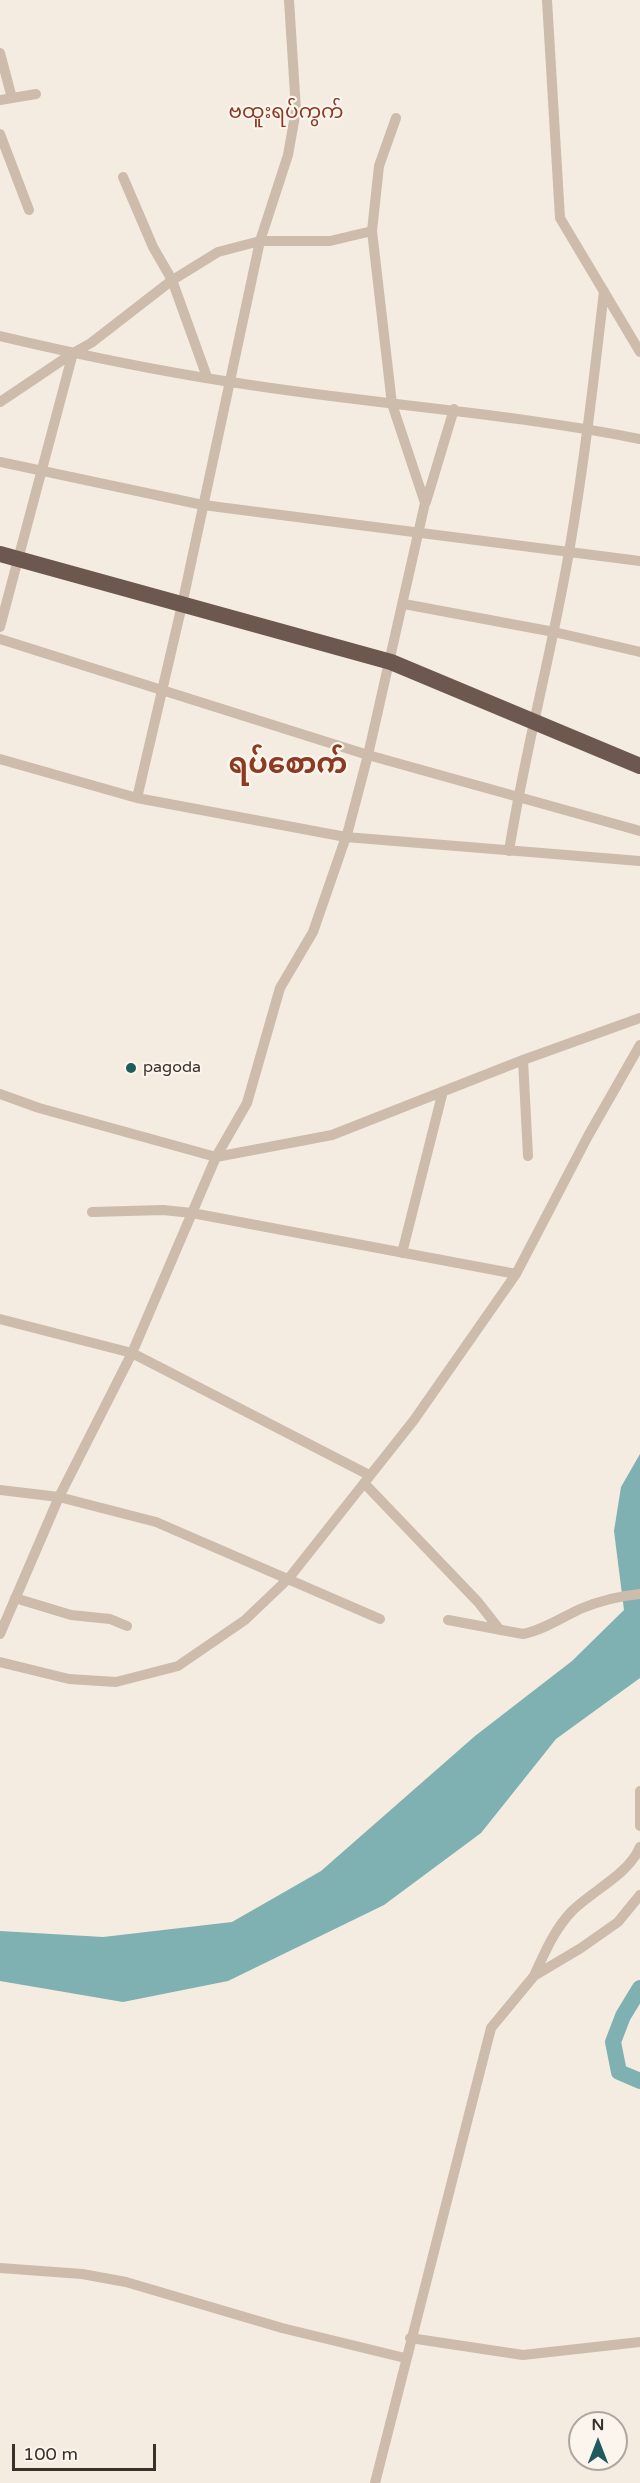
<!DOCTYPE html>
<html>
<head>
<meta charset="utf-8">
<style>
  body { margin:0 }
  #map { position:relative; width:640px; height:2483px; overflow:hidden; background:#f4ebe1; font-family:"Varela Round",sans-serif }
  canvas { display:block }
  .north { position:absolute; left:568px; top:2411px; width:60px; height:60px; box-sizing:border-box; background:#fbf5ee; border:2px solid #aea6a0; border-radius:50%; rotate:0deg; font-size:16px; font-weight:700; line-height:24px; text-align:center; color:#3b302b }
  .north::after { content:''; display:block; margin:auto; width:21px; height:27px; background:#1f5a5e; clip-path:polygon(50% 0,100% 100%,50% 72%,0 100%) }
  .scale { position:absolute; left:12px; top:2444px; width:144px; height:27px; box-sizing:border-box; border:3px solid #3b302b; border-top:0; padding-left:8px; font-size:18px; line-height:21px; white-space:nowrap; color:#3b302b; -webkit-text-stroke:4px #fbf5ee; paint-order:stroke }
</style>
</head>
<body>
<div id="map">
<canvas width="640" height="2483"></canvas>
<div class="north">N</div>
<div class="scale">100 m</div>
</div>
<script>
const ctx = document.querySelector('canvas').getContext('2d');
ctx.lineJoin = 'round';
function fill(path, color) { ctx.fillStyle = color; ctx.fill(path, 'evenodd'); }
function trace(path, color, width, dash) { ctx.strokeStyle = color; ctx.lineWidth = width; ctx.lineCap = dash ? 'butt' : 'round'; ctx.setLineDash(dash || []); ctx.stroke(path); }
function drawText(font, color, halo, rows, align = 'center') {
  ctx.font = font + ' "Varela Round","Noto Sans Myanmar",sans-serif'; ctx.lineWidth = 4.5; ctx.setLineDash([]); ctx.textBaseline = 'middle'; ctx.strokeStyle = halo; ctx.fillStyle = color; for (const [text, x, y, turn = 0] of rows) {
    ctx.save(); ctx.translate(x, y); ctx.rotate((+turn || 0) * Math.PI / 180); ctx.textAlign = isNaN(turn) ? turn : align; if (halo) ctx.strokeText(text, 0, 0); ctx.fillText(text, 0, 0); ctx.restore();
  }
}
const water = new Path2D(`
  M640 1454V1678L556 1739 481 1833 384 1905 228 1981 123 2002 0 1981V1931L103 1937 232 1922 321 1871 475 1736 572 1661 624 1610 614 1531 621 1487Z`);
const river = new Path2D(`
  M640 1988 623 2016 613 2042 619 2072 640 2081`);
const minor = new Path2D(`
  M547 0 560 218 640 352
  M0 53 12 98
  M0 100 36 94
  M0 134 29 210
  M123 177 153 247 172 280 207 377
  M0 336C76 354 154 370 231 382 367 404 505 412 640 439
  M0 402 73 353 91 343 171 281 218 252 260 241H330L372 231
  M0 462 203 505 640 561
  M426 502 454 409
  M404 604 554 632 640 652
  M0 627 73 353
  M0 639 368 755 640 831
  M0 759 137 798 346 837 640 861
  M137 798 182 605 260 241 288 155 296 110 289 0
  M509 851C525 750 552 652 569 552 584 465 594 378 604 291
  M523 1060 528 1156
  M0 1094 39 1108 216 1157 332 1135 523 1060 640 1018
  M92 1212 163 1210 192 1213 516 1274
  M402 1253 443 1091
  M0 1319 132 1353 369 1475
  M364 1483 478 1602 500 1630
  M0 1490 59 1497 156 1522 380 1619
  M15 1598 71 1615 110 1619 127 1626
  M448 1620 523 1634C543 1630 561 1618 580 1609 599 1601 619 1596 640 1594
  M0 1634 59 1497 132 1353 216 1157 247 1103 280 988 313 932 348 831 368 755 425 503 392 404 372 231 379 166 396 118
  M0 1662 69 1679 116 1682 178 1666 245 1620 289 1578 414 1420 516 1274 588 1136 640 1045
  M640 1791V1826
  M534 1976C545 1952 554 1930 572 1911 593 1890 628 1875 640 1847
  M0 2268 82 2274 126 2282 282 2328 405 2358
  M410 2338 523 2355 640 2342
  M375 2483 491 2028 534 1976 581 1948 618 1922 640 1895`);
const trunk = new Path2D(`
  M0 554 391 662 640 766`);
const markers = [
  [131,1068,6,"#1f5a5e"]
];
const poiNames = [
  ["pagoda",143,1068]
];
const quarterNames = [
  ["ဗထူးရပ်ကွက်",286,113]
];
const townNames = [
  ["ရပ်စောက်",288,766]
];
fill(water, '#7fb0b2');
trace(river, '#7fb0b2', 16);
trace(minor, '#cdbbac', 10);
trace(trunk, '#6c584f', 16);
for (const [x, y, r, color] of markers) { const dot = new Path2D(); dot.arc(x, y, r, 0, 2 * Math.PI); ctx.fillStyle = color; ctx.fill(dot); trace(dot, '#fbf5ee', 2); }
drawText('16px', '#3b302b', '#fbf5ee', poiNames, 'left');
drawText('20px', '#8c3b22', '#fbf5ee', quarterNames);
drawText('bold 28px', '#8c3b22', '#fbf5ee', townNames);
</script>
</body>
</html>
